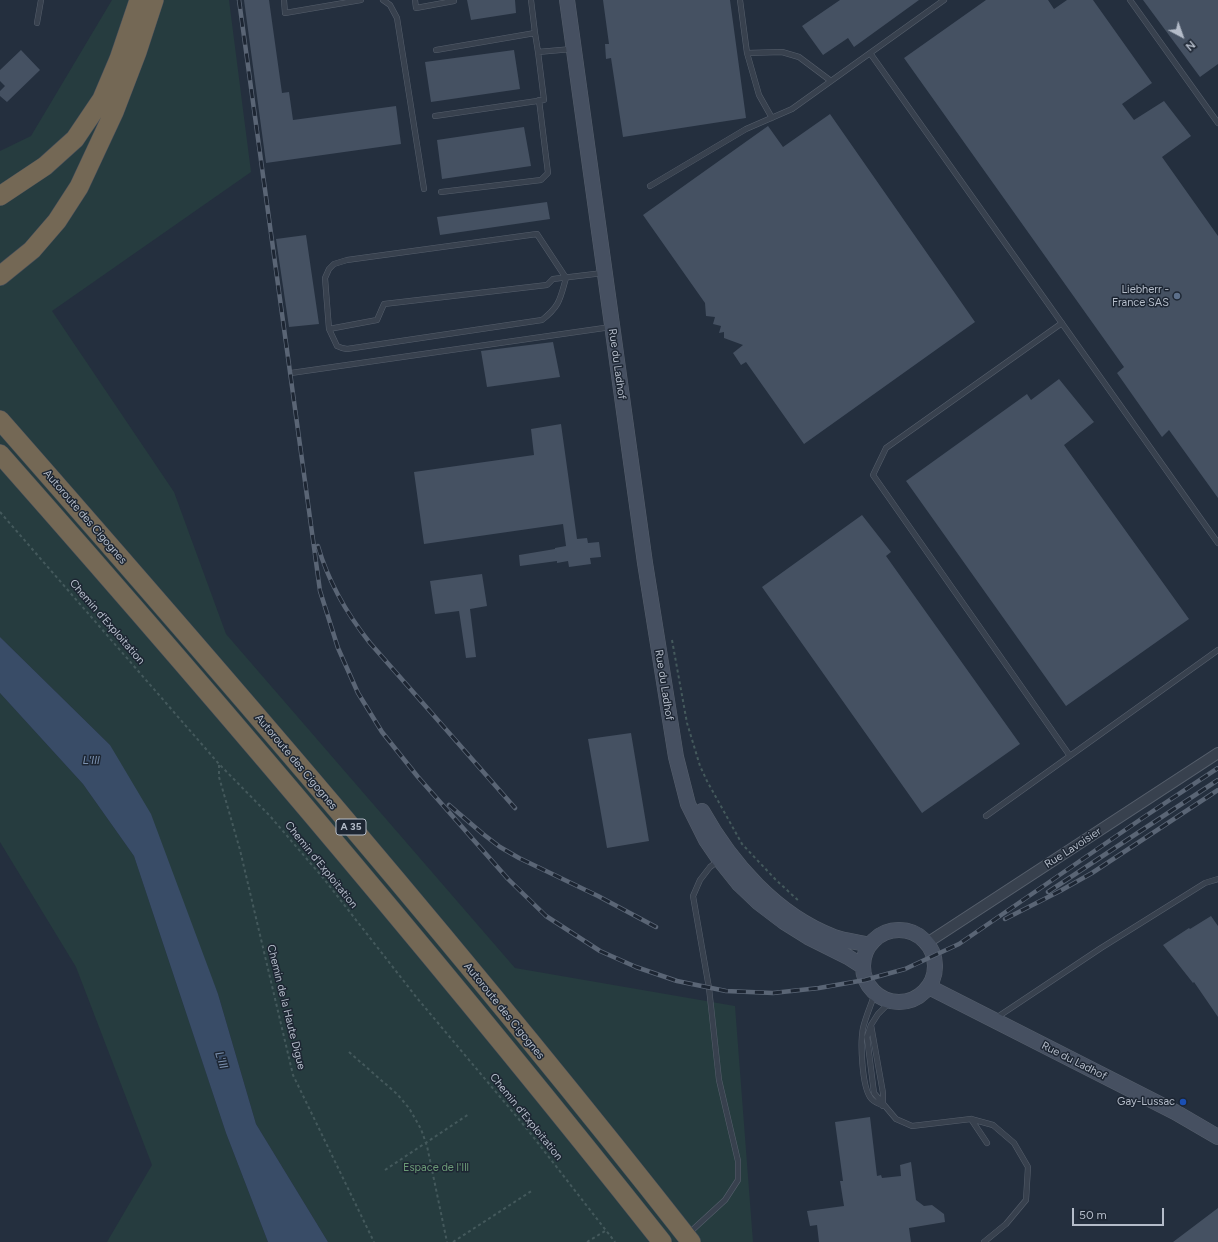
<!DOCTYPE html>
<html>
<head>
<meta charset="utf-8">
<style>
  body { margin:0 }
  #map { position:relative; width:1218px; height:1242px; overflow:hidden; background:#242f3e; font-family:Figtree,sans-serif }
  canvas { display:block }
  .north { position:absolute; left:1162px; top:16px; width:40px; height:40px; -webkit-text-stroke:3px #1d2633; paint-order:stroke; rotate:139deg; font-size:11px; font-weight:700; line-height:16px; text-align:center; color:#b4bcc9 }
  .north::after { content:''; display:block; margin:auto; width:14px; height:18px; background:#b4bcc9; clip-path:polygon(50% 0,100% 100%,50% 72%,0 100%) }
  .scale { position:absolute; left:1072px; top:1208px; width:92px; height:18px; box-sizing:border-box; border:2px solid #b4bcc9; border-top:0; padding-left:5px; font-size:12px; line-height:14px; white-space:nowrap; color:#b4bcc9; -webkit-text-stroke:3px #1d2633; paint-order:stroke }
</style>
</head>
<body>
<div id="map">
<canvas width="1218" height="1242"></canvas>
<div class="north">N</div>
<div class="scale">50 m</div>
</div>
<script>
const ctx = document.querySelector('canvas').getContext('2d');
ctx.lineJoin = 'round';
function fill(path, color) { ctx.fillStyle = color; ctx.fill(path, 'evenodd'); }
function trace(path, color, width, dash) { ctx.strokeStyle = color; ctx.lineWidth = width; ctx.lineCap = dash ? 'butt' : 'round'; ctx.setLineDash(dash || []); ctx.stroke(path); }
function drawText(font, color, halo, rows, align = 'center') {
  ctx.font = font + ' Figtree,sans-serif'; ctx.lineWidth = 3; ctx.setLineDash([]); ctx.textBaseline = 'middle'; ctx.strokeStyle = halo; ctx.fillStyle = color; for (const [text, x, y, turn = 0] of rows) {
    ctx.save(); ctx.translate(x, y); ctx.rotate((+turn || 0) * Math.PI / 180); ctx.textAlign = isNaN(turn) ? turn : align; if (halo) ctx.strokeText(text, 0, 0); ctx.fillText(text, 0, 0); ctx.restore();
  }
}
const green = new Path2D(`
  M112 0H229L251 172 52 311 174 492 226 634 515 968 735 1006 753 1242H328L256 1124 218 994 110 745 0 637V151L31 136Z
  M0 693 83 784 134 856 226 1133 268 1242H107L152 1165 76 967 0 842Z`);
const water = new Path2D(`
  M0 637 110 745 151 814 218 994 256 1124 328 1242H268L226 1133 134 856 83 784 0 693Z`);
const building = new Path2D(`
  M244 0H269L282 93 289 92 293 120 396 106 401 144 266 163Z
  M467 0H515L516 13 471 20Z
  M603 0H730L746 118 623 137 611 58 606 59 605 44H609Z
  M840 0H919L854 47 848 38 823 55 802 26Z
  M986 0H1048L1054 9 1067 0H1093L1152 83 1122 104 1134 120 1164 101 1191 136 1162 157 1218 236V498L1169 430 1162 437 1117 373 1124 367 904 58Z
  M1143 0H1218V64L1200 77Z
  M21 50 40 70 7 102 0 96V91L5 86 0 81V70Z
  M514 50 520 89 431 102 425 62Z
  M830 114 975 322 804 444 746 362 741 365 733 353 743 345 724 338V332L719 333 721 326 713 324 715 317 706 316 705 303 643 215 768 126 783 147Z
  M524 127 531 166 442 179 437 140Z
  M547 202 550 219 440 235 437 217Z
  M306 235 319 324 289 327 276 239Z
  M553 342 560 377 487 387 481 351Z
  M1059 379 1094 422 1064 445 1189 619 1066 706 906 481 1027 394 1031 400Z
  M561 424 577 539 587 538 588 543 599 542 601 557 590 558 591 564 569 567 568 561 557 563V561L520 566 519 555 555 549V548L566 546 563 524 424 544 414 472 534 455 531 429Z
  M862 515 891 552 886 556 1020 744 922 813 762 587Z
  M482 574 487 606 470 609 476 657 466 658 459 611 435 614 430 581Z
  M631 733 649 841 607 848 588 739Z
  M1211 916 1218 926V1017L1194 982 1193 983 1163 945 1189 928 1190 929Z
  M870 1117 877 1176 881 1175 882 1178 901 1176 900 1165 911 1162 916 1200 924 1206 932 1205 944 1214 945 1222 909 1228 911 1242H819L817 1225 810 1226 807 1211 844 1206 840 1181H843L835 1122Z
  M1218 1208V1242H1173Z`);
const path = new Path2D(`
  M0 512 219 764 270 816 324 879 417 998 527 1129 615 1242
  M672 640 687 723 700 766 707 781 742 844 776 880 800 902
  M219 765V777L240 850 293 1075 374 1242
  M349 1052 397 1094 409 1108 421 1129 427 1146 447 1242
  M385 1170 469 1114
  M453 1242 533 1190
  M587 1242 605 1231`);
const service = new Path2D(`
  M284 0 285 13 361 0
  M383 0 390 5 397 18 424 189
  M415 0 416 8 454 1
  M531 0 535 33
  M740 0 747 53 759 95 772 118
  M1130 0 1218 123
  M37 23 41 0
  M436 50 535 33 538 52
  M747 53 782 52 799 57 831 81
  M870 53 1218 543
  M435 116 544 100 538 52 572 49
  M650 186 746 129 792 109 944 0
  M441 192 541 180 548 173 539 100
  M537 234 566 278C560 299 560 306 542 320L347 349 342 348 337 346 329 329 325 278 329 269 334 264 347 260Z
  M1062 323 886 448 873 475 1070 756
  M329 329 377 320 384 304 547 285 553 279 603 273
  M291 373 611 327
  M986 816 1218 650
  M875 993C871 1005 866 1016 863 1028 860 1043 862 1085 870 1097 873 1102 877 1103 882 1105
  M996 1018 1101 948 1205 883 1218 879
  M871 1025 867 1037 874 1093 896 1119 912 1126 971 1119 993 1125 1014 1143 1028 1167 1026 1200 1006 1224 984 1242
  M883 1106V1093L871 1025 878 1014 891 1001
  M971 1119 987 1143
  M688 1234 725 1200 738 1180V1161L719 1080 709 988 693 896 700 880 710 867 718 861`);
const minor = new Path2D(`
  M927 943 1218 753`);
const secondary = new Path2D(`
  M567 0 645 563 676 757 688 804 706 840 719 859 739 884 759 903 784 922 808 937 848 957 862 966
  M702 811C731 863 776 915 834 937 845 941 858 942 869 945
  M863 966a36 36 0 1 1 72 0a36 36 0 1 1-72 0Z
  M929 987 1175 1112 1218 1137`);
const motorway = new Path2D(`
  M0 196 45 166 75 139 102 99 119 59 139 0
  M0 276 32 250 57 221 79 187 114 112 137 52 154 0
  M0 420C236 689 470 960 691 1242
  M0 454C227 711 449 973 662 1242`);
const rail = new Path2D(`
  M239 0 320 591 338 648 358 693 382 732 418 777 508 879 546 916 600 951 636 967 677 981 726 991 773 993 819 988 865 980 905 969 959 944 1144 817 1218 768
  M318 546C328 581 347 614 370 643L515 808
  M449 805 483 834 500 847 519 858 598 896 656 927
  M1048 892 1218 780
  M1005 919 1060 891 1092 873 1218 790`);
const markers = [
  [1177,296,4,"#5c6f8a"],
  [1183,1102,4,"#1a4fb4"]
];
const shields = [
  [351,827,30]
];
const shieldNames = [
  ["A 35",351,827]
];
const poiNames = [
  ["Liebherr -",1169,290],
  ["France SAS",1169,303],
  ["Gay-Lussac",1175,1102]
];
const streetNames = [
  ["Rue du Ladhof",617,364,82],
  ["Autoroute des Cigognes",85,517,49],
  ["Chemin d'Exploitation",107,622,49],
  ["Rue du Ladhof",664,685,81],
  ["Autoroute des Cigognes",296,762,50],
  ["Rue Lavoisier",1073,848,-33],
  ["Chemin d'Exploitation",321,865,51],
  ["Chemin de la Haute Digue",286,1007,76],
  ["Autoroute des Cigognes",504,1011,51],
  ["Rue du Ladhof",1074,1061,27],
  ["Chemin d'Exploitation",526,1117,51]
];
const parkNames = [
  ["Espace de l'Ill",436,1168]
];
const waterNames = [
  ["L'Ill",91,760],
  ["L'Ill",221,1060,72]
];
fill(green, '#263c3f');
fill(water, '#394c67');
fill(building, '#455162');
trace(service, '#565f6c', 6);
trace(minor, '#565f6c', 12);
trace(secondary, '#565f6c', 16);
trace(motorway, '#434c59', 20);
trace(path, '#44595c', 2, [3, 3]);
trace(service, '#38414e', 5);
trace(minor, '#38414e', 10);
trace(secondary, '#465061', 15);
trace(motorway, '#746855', 19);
trace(rail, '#5a6575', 4.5);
trace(rail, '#1d2633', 3, [9]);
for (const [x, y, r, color] of markers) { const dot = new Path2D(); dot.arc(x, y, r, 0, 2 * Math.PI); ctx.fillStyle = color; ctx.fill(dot); trace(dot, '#1d2633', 1.5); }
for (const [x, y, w] of shields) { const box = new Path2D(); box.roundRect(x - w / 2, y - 8, w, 16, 3); ctx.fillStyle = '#1d2633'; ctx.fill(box); trace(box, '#b4bcc9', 1); }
drawText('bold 10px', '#b4bcc9', null, shieldNames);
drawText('11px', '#b4bcc9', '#1d2633', poiNames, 'right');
drawText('11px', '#b4bcc9', '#1d2633', streetNames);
drawText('11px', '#6b9a76', '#1d2633', parkNames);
drawText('italic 12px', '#7c92b1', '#1d2633', waterNames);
</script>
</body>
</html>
